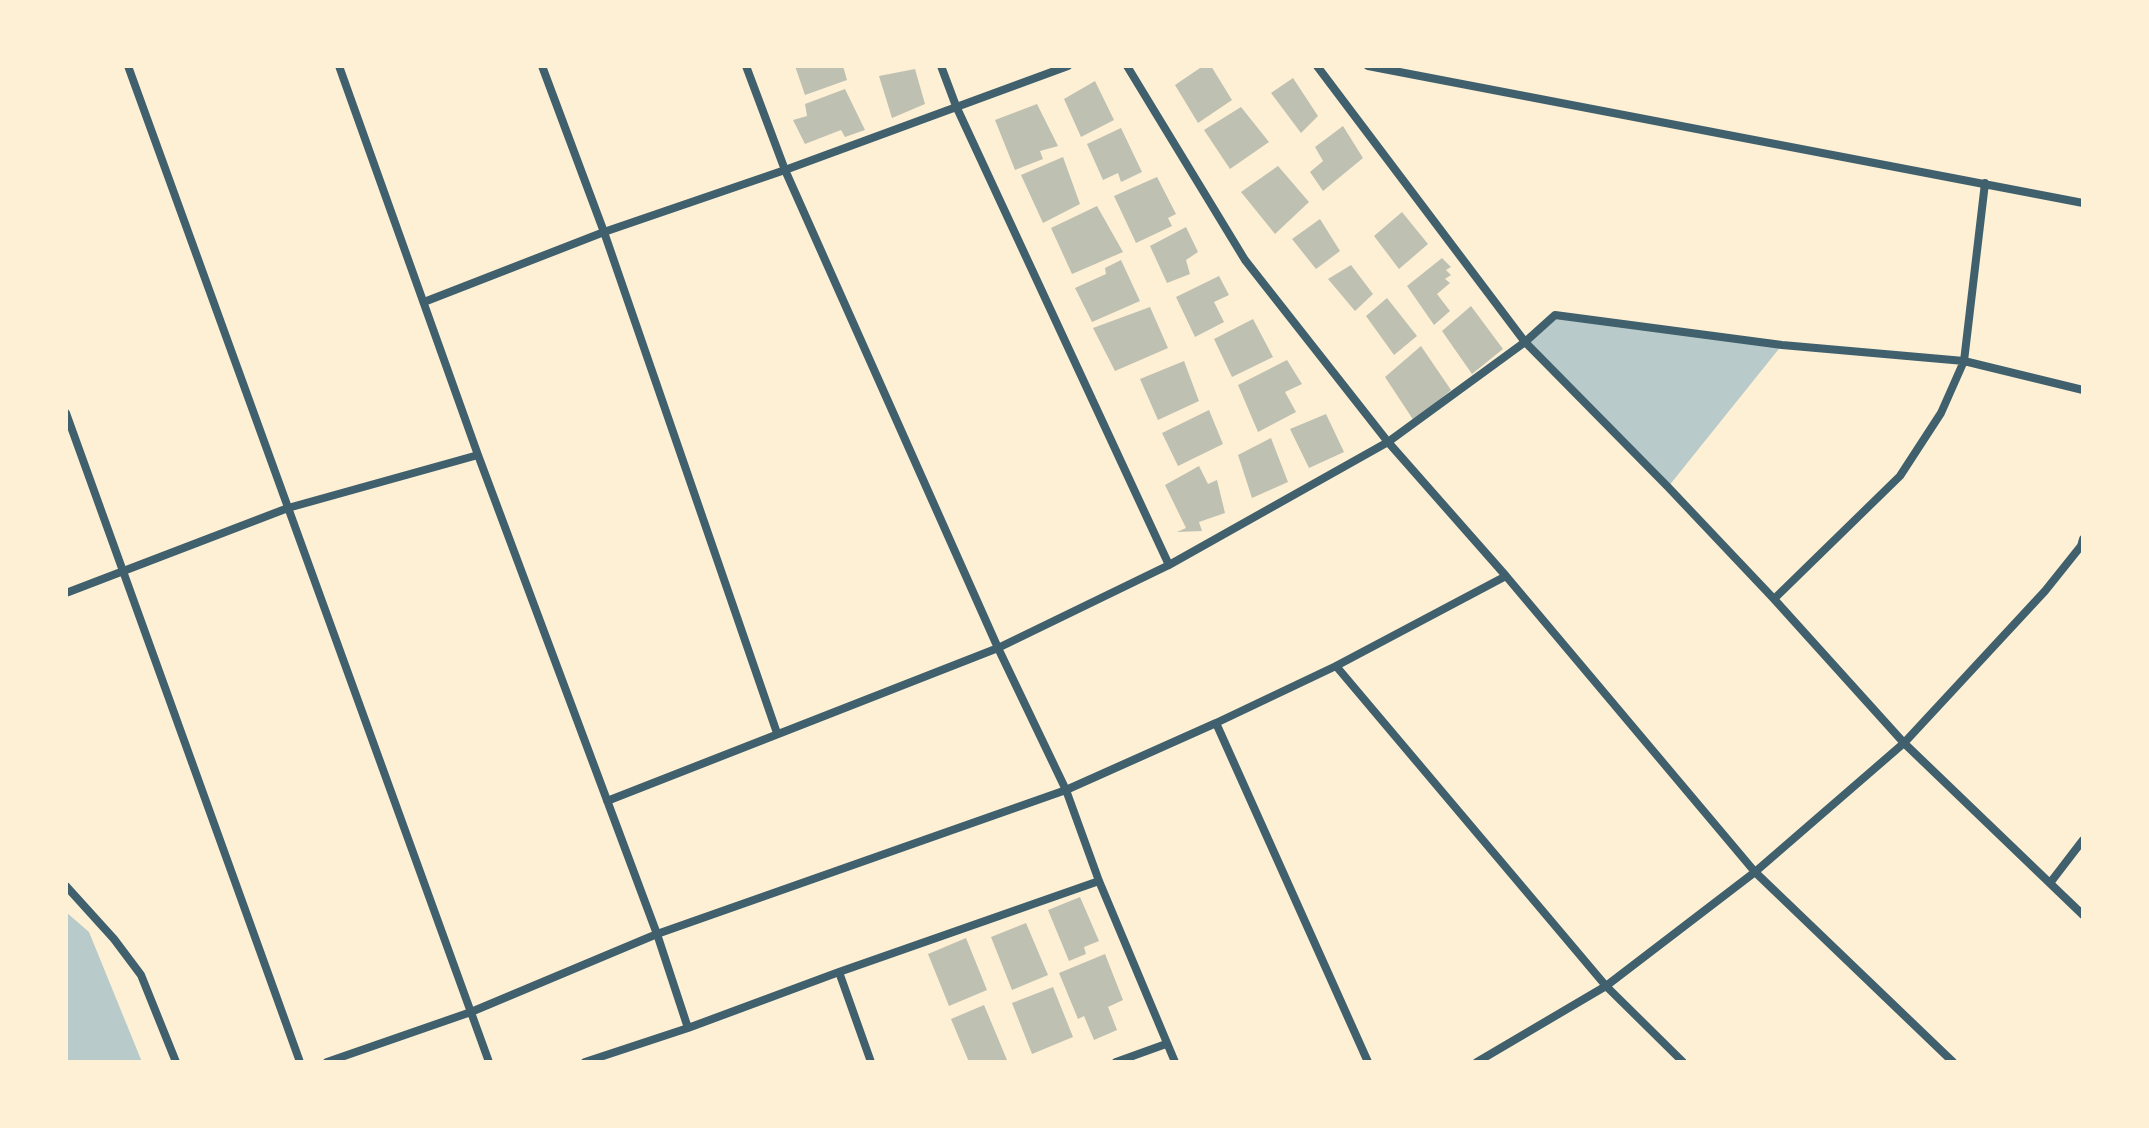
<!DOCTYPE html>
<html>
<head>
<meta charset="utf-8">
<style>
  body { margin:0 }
  #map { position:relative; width:2149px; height:1128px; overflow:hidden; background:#fdf0d5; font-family:"PT Sans",sans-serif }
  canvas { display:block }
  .frame { position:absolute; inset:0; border:68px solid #fdf0d5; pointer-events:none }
</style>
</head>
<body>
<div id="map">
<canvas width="2149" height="1128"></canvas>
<div class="frame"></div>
</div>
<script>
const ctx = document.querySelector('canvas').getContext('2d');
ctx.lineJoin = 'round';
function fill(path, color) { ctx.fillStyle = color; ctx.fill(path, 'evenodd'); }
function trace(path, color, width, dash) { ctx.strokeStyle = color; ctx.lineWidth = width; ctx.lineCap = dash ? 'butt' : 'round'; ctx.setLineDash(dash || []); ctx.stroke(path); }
const green = new Path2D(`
  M1555 315 1782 345 1668 487 1525 342Z
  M66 912 89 932 142 1062H66Z`);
const building = new Path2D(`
  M795 66H843L847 80 805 95Z
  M1203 66H1211L1232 100 1198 123 1175 85Z
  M915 69 925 104 892 118 879 76Z
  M1293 78 1318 116 1301 133 1271 93Z
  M1095 81 1114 120 1081 137 1064 99Z
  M845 89 865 130 845 137 841 130 805 144 793 120 807 116 805 104Z
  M1037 104 1058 146 1040 151 1043 159 1015 170 995 120Z
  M1241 107 1269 142 1230 169 1204 130Z
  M1343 126 1363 158 1323 191 1310 172 1323 161 1315 147Z
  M1121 128 1142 172 1121 182 1118 173 1103 180 1087 144Z
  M1063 157 1080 204 1043 223 1021 175Z
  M1278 166 1309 202 1275 234 1241 192Z
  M1157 177 1176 214 1168 218 1172 226 1136 243 1114 196Z
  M1097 206 1123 252 1072 274 1051 228Z
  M1402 212 1428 244 1399 269 1374 236Z
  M1320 219 1340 251 1316 269 1292 239Z
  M1186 227 1198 252 1186 260 1190 274 1167 283 1150 246Z
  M1442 258 1451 267 1446 270 1451 275 1445 279 1450 283 1437 294 1450 311 1434 325 1407 286Z
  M1121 260 1140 301 1092 322 1075 288 1106 274 1105 268Z
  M1351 265 1373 294 1355 311 1328 279Z
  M1219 276 1229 295 1214 302 1224 322 1195 337 1176 297Z
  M1387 298 1417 336 1394 355 1366 316Z
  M1471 306 1503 349 1472 374 1442 331Z
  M1150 307 1168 348 1115 371 1093 328Z
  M1253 319 1273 357 1232 377 1214 339Z
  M1421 346 1451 390 1414 421 1385 377Z
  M1287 360 1302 384 1285 392 1296 412 1258 432 1238 385Z
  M1184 361 1199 401 1158 420 1140 379Z
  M1209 410 1223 444 1178 466 1162 433Z
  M1326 414 1344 452 1309 468 1290 429Z
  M1271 438 1288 482 1252 498 1238 455Z
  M1199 466 1208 484 1217 480 1225 513 1199 522 1202 531 1177 532 1186 528 1165 485Z
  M1080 897 1099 941 1084 947 1086 954 1069 961 1048 910Z
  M1026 923 1048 975 1012 990 991 937Z
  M966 938 987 990 949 1006 928 954Z
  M1105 954 1123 1000 1108 1007 1117 1030 1094 1040 1084 1016 1078 1019 1059 973Z
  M1053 987 1073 1037 1032 1054 1012 1003Z
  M984 1005 1007 1060 1003 1062H969L951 1019Z`);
const minor = new Path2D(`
  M128 66 489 1062
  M339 66 478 455 657 934 688 1028
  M542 66 604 232 777 733
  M746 66 785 170 998 648 1066 790 1099 881 1175 1062
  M941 66 956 106 1169 565
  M1127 66 1245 260 1388 442 1506 576 1755 872 1953 1062
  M1317 66 1525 342 1668 487 1774 599 1904 743 2083 915
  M1368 66 2083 203
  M424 302 604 232 785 170 1068 66
  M66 413 300 1062
  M66 593 288 508 478 455
  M1774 599 1900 476 1941 413 1964 361 1985 183
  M1336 666 1606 986 1683 1062
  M1216 723 1368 1062
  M607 801 998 648 1169 565 1388 442 1525 342 1555 315 1782 345 1964 361 2083 390
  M2050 883 2083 840
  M66 886 114 939 141 975 176 1062
  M839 972 871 1062
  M327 1062 471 1012 657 934 1066 790 1216 723 1336 666 1506 576
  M585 1062 688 1028 839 972 1099 881
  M1116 1062 1166 1044
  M1477 1062 1606 986 1755 872 1904 743 2045 591 2081 546 2083 539`);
fill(green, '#b9caca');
fill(building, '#bec0b2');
trace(minor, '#3f606c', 8);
</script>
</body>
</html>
